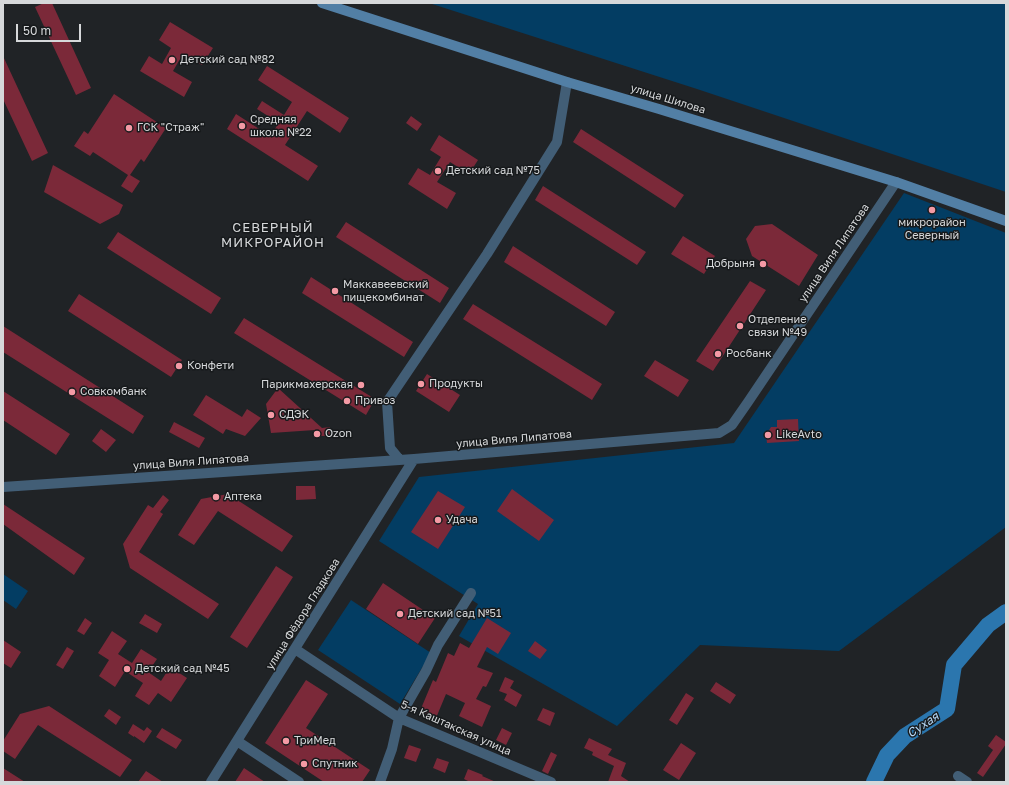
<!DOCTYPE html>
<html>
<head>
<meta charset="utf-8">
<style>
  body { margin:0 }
  #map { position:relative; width:1009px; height:785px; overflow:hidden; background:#202326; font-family:"Golos Text",sans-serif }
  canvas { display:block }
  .frame { position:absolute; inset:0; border:4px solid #d6d8da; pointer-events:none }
  .scale { position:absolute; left:16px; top:24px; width:65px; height:18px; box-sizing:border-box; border:2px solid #d6d8da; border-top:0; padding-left:5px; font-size:12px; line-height:14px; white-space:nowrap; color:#d6d8da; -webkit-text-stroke:3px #171a1c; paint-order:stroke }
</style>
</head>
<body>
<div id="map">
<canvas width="1009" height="785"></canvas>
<div class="frame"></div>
<div class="scale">50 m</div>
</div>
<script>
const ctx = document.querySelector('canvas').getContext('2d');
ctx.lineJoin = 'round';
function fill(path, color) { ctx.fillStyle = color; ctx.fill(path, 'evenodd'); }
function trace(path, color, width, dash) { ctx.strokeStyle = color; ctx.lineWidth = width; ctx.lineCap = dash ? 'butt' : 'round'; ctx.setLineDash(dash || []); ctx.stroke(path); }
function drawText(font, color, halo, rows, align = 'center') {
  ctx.font = font + ' "Golos Text",sans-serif'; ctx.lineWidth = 3; ctx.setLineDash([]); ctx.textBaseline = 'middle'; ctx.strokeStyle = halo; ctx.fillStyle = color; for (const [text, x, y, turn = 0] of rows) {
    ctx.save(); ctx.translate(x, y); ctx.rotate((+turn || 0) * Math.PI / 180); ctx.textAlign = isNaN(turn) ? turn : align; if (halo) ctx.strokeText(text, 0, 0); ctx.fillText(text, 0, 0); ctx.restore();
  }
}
const green = new Path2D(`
  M429 3H1006V192L697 89Z
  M904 193 1006 233V527L839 651 700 645 617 726 459 636 478 604 379 541 419 477 734 443Z
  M3 574 28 591 16 609 3 600Z
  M351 600 431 653 400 704 318 650Z`);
const river = new Path2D(`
  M874 782 887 755 905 736 947 709 954 665 988 625 1006 612`);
const building = new Path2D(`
  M44 3H52L91 88 76 95 35 7Z
  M170 22 213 48 202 65 183 54 173 71 192 82 184 97 140 71 149 56 162 64 171 48 159 40Z
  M3 56 48 153 32 161 3 99Z
  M267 66 349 118 340 133 307 111 285 145 318 166 308 181 227 129 236 114 270 136 279 123 257 109 262 101 284 115 292 102 258 80Z
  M114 94 166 128 144 162 141 159 130 175 140 181 132 193 121 186 128 175 93 152 90 156 74 146 84 131 88 134Z
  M411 116 422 124 417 131 406 123Z
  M581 129 684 195 675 208 573 142Z
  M439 135 478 160 469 174 450 162 437 182 456 193 447 209 408 184 418 168 430 175 441 157 430 150Z
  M53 165 123 205 119 214 100 224 44 192Z
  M543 186 646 252 637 265 535 200Z
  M346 222 449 288 440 303 336 237Z
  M772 224 818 255 799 286 752 256 746 239 755 226Z
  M118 232 221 298 211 314 107 248Z
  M683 236 715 256 704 274 671 254Z
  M513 246 615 312 606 326 504 262Z
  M311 277 413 342 404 357 302 293Z
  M750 281 766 290 713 371 696 361Z
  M79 294 182 360 171 377 68 311Z
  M473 304 602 384 592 400 463 319Z
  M244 318 375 399 366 415 234 333Z
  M3 326 144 416 133 434 3 352Z
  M655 360 689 380 678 397 644 376Z
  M427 374 460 395 449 412 416 391Z
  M278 388 322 428 330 427V436H315V430L271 433 266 404Z
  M3 391 70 434 56 455 3 420Z
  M206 395 242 417 247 409 261 418 245 436 226 429 223 434 193 415Z
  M798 419 799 441 767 443 766 435 771 427H777V420Z
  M174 422 205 438 199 448 169 432Z
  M101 429 116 440 106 452 92 441Z
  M296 486H315L316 499 296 500Z
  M512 489 554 520 539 541 497 511Z
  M438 491 465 507 438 549 411 532Z
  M228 494 293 536 282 552 218 511 194 545 178 535 201 499Z
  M163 495 169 500 160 512 163 514 139 552 219 604 208 619 130 568 123 544 148 505 153 508Z
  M3 504 85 558 74 575 3 524Z
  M276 566 293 577 247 648 230 637Z
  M383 583 435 618 418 644 366 609Z
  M145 614 162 624 157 633 139 623Z
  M85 618 92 623 84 635 77 631Z
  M487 618 511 633 498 654 487 647 477 667 493 673 486 687 483 686 476 699 491 706 482 727 459 716 465 703 446 694 436 718 420 711 433 680 436 682 448 653 454 656 460 643 469 648Z
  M112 631 127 641 118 654 132 663 141 649 157 659 148 672 161 681 170 667 187 678 171 702 158 693 149 705 135 696 143 683 125 671 115 687 99 676 109 660 98 653Z
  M3 640 21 652 11 668 3 663Z
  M535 641 547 650 540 659 528 651Z
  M67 647 74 651 63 669 56 665Z
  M505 677 514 681 510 688 522 695 516 707 504 700 507 694 499 691Z
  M306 680 328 694 306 728 370 770 362 782H324L265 743Z
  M716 682 736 695 730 704 710 691Z
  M686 693 694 698 677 725 669 720Z
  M49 706 132 760 120 777 38 725 15 759 3 751V741L20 714Z
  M543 708 555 713 550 726 537 720Z
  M109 709 121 717 116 725 104 716Z
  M133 724 144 731 147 727 152 731 144 743 134 736V737L128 733Z
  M162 728 182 740 176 749 156 737Z
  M502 728 512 733 506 745 496 740Z
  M996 735 1006 742V744L983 777 977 773 993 750 988 746Z
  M589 738 612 749 608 755 626 763 621 776 630 782H608L614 766 592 755 593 752 584 748Z
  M681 743 696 753 679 780 663 770Z
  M409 745 421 749 416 762 404 758Z
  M551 752 557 755 548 774 542 771Z
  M437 758 449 762 445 773 433 768Z
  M3 768 25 782H3Z
  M244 768 265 782H235Z
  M468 769 483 775 482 776 496 782H470L464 779Z
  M146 771 163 782H138Z`);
const minor = new Path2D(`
  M399 459 390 448 387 402 487 254 557 142 567 82
  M3 487 414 459 719 433 732 425 748 402 896 182
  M295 649 399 718 551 782
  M237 741 299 782
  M958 776 967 782
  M211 782 414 459
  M380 782 392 749 399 718 426 671 438 645 471 593`);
const secondary = new Path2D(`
  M322 3 567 82 659 109 896 182 1006 221`);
const markers = [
  [172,60,4,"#f49aa5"],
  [242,126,4,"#f49aa5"],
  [129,128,4,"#f49aa5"],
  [438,171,4,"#f49aa5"],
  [932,210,4,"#f49aa5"],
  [763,264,4,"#f49aa5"],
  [335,291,4,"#f49aa5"],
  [740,326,4,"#f49aa5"],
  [718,354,4,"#f49aa5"],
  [179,366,4,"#f49aa5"],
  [421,384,4,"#f49aa5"],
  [361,385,4,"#f49aa5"],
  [72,392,4,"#f49aa5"],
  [347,401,4,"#f49aa5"],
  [271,415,4,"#f49aa5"],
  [317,434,4,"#f49aa5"],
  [768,435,4,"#f49aa5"],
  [216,497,4,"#f49aa5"],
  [438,520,4,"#f49aa5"],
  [400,614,4,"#f49aa5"],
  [127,669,4,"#f49aa5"],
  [286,741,4,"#f49aa5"],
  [304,764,4,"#f49aa5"]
];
const poiNames = [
  ["Детский сад №82",180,60],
  ["Средняя",250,120],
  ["школа №22",250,133],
  ["ГСК \"Страж\"",137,128],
  ["Детский сад №75",446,171],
  ["микрорайон",932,223,"center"],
  ["Северный",932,236,"center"],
  ["Добрыня",755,264,"right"],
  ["Маккавеевский",343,285],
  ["пищекомбинат",343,298],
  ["Отделение",748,320],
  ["связи №49",748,333],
  ["Росбанк",726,354],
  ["Конфети",187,366],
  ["Продукты",429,384],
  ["Парикмахерская",353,385,"right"],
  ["Совкомбанк",80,392],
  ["Привоз",355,401],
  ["СДЭК",279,415],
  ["Ozon",325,434],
  ["LikeAvto",776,435],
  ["Аптека",224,497],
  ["Удача",446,520],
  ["Детский сад №51",408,614],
  ["Детский сад №45",135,669],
  ["ТриМед",294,741],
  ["Спутник",312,764]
];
const streetNames = [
  ["улица Шилова",668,99,17],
  ["улица Виля Липатова",834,253,-56],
  ["улица Виля Липатова",514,439,-5],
  ["улица Виля Липатова",191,462,-4],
  ["улица Фёдора Гладкова",303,614,-58],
  ["5-я Каштакская улица",456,728,24]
];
const waterNames = [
  ["Сухая",923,725,-34]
];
const quarterNames = [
  ["СЕВЕРНЫЙ",273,228],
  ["МИКРОРАЙОН",273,243]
];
fill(green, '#033d63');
trace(river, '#2b76ae', 16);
fill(building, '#7b2939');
trace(minor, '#425e76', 10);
trace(secondary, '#527fa5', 10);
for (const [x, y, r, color] of markers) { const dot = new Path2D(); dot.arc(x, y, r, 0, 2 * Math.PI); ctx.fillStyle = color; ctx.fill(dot); trace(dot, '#171a1c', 1.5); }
drawText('11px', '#d6d8da', '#171a1c', poiNames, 'left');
drawText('11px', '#d6d8da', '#171a1c', streetNames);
drawText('italic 12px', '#b7dbfa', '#171a1c', waterNames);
ctx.letterSpacing = '1px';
drawText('13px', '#d6d8da', '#171a1c', quarterNames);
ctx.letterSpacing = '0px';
</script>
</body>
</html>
